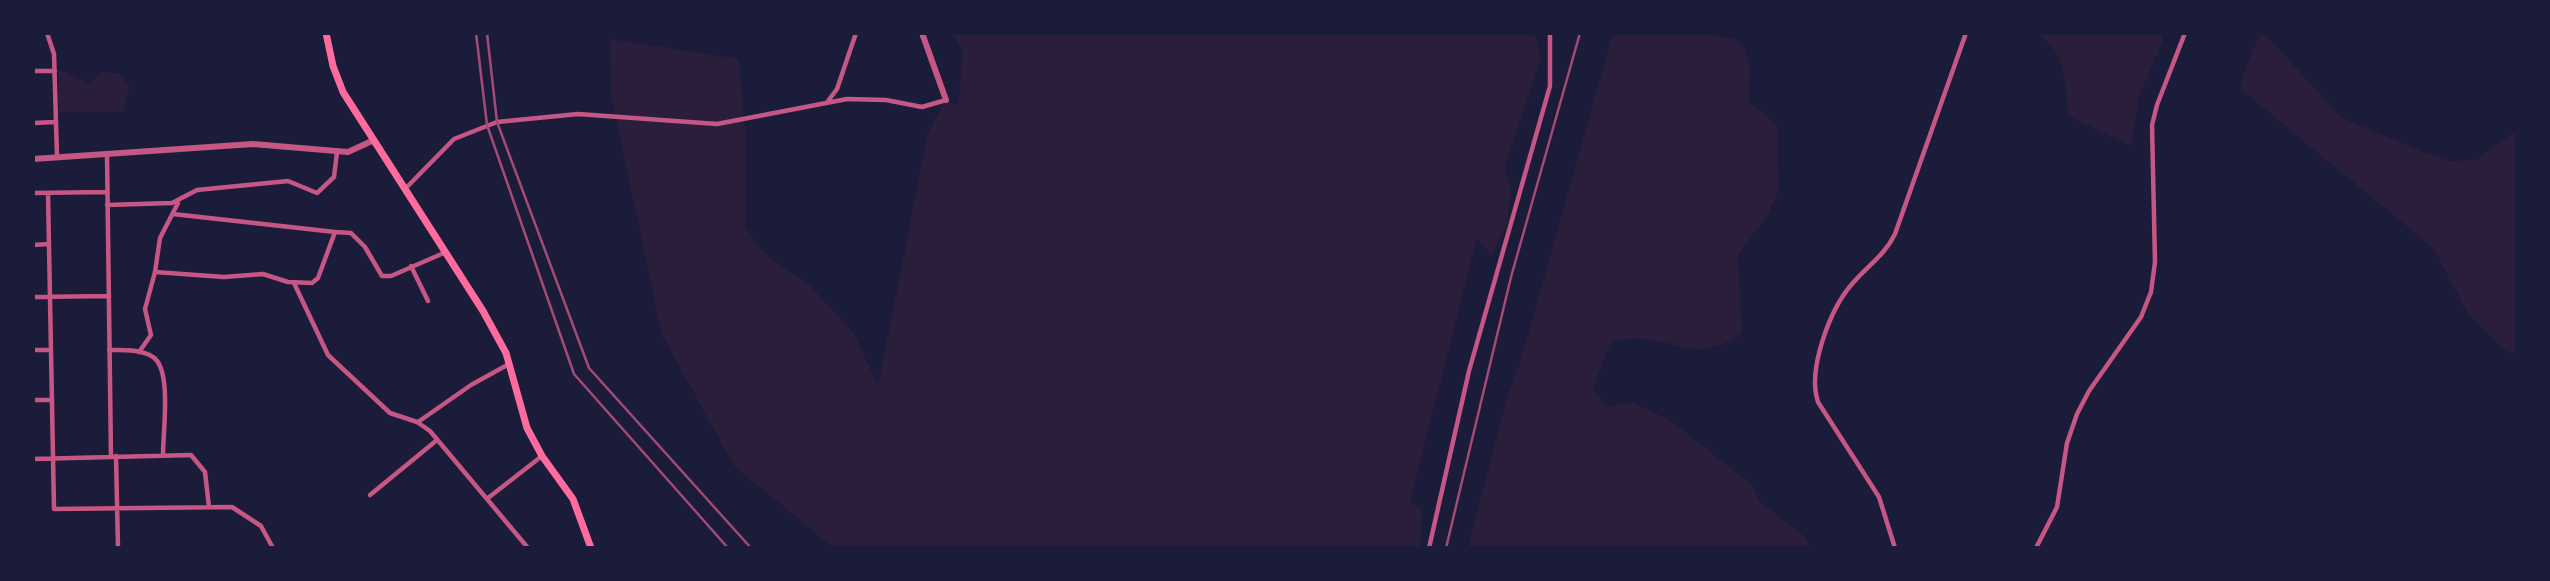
<!DOCTYPE html>
<html>
<head>
<meta charset="utf-8">
<style>
  body { margin:0 }
  #map { position:relative; width:2550px; height:581px; overflow:hidden; background:#1b1b3a; font-family:"Source Sans 3",sans-serif }
  canvas { display:block }
  .frame { position:absolute; inset:0; border:35px solid #1b1b3a; pointer-events:none }
</style>
</head>
<body>
<div id="map">
<canvas width="2550" height="581"></canvas>
<div class="frame"></div>
</div>
<script>
const ctx = document.querySelector('canvas').getContext('2d');
ctx.lineJoin = 'round';
function fill(path, color) { ctx.fillStyle = color; ctx.fill(path, 'evenodd'); }
function trace(path, color, width, dash) { ctx.strokeStyle = color; ctx.lineWidth = width; ctx.lineCap = dash ? 'butt' : 'round'; ctx.setLineDash(dash || []); ctx.stroke(path); }
const green = new Path2D(`
  M952 33H1534L1541 58 1505 168 1511 192 1507 224 1491 256 1477 238 1410 502 1422 509 1420 548H834L734 466 662 335 611 95 610 39 739 59 746 145 745 226 760 248 778 265 808 283 855 335 878 386 928 133 946 100 958 106 963 52Z
  M1613 33 1707 34 1734 39 1746 50 1750 68 1749 102 1777 125 1779 190 1769 212 1738 256 1742 333C1698 364 1686 342 1641 339 1631 338 1621 340 1612 340L1592 389 1608 407 1632 402 1668 419 1750 483 1761 503 1803 535 1811 548H1468L1507 397 1520 363Z
  M2036 33H2162V43L2139 95 2131 146 2069 116C2065 86 2066 49 2036 33Z
  M2266 35 2342 118 2426 153 2450 161 2476 160 2517 131V355L2505 350 2468 313 2433 248 2242 90 2241 80 2259 36Z
  M63 71 90 84 101 72 119 73 129 87 123 112H59L58 72Z`);
const minor = new Path2D(`
  M47 33 54 54 57 157
  M33 71H55
  M828 101 837 89 856 33
  M33 123 56 122
  M107 155 111 457
  M405 189 454 139 497 122 578 114 717 124 847 99 886 100 922 107 946 100
  M33 193 107 192
  M48 193 54 509 232 507 261 526 273 548
  M107 205 172 203 197 190 288 181 317 193 334 177 337 152
  M173 214 335 232
  M33 245 49 244
  M411 266 428 301
  M155 272 224 277 263 274 288 282 312 283 318 278 335 232 351 233 365 247 382 276H391L446 252
  M294 283 328 355 390 413 417 422 430 431 528 548
  M33 297 109 296
  M33 350H50
  M109 350C123 350 141 349 153 357 172 369 163 432 163 454
  M139 352 151 335 145 309 155 272 160 238 178 203
  M33 400H51
  M418 422 471 385 509 364
  M116 456 118 548
  M33 459 191 455 205 472 209 507
  M370 495 437 440
  M488 498 542 456
  M1429 548 1469 371 1550 86V33
  M1895 548 1879 497 1818 402C1807 370 1830 309 1852 284 1866 267 1885 255 1895 234L1966 33
  M2036 548 2057 507 2067 443 2077 414 2089 391 2141 317 2151 292 2155 262 2152 125 2157 105 2185 33`);
const tertiary = new Path2D(`
  M922 33 946 100
  M33 159 253 144 348 152 374 140`);
const secondary = new Path2D(`
  M326 33 333 66 343 92 483 311 506 353 527 428 542 456 573 499 591 548`);
const rail = new Path2D(`
  M476 33 487 125 574 374 728 548
  M487 33 497 122 589 368 751 548
  M1446 548 1511 277 1580 33`);
fill(green, '#2a1e3b');
trace(minor, '#c65784', 4.5);
trace(tertiary, '#c65784', 6);
trace(secondary, '#ff6b9d', 7);
trace(rail, '#a44b75', 2.5);
</script>
</body>
</html>
